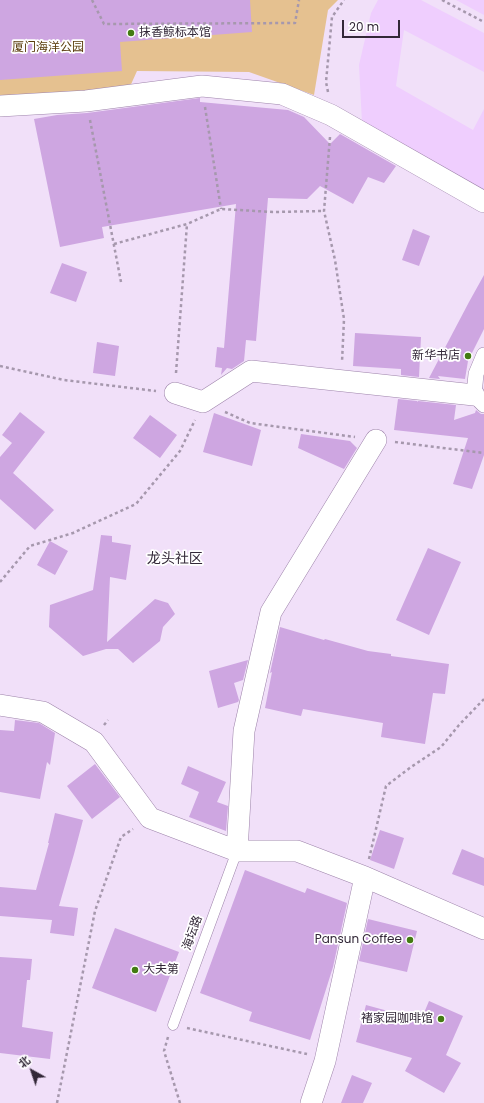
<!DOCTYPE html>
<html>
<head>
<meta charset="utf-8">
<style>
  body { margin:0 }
  #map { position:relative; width:484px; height:1103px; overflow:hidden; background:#f1e0f9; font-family:Poppins,"Noto Sans SC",sans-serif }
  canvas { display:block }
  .north { position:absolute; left:12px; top:1051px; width:40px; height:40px; -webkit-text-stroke:3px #fff; paint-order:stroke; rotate:320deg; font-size:11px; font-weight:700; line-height:16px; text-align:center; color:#332838 }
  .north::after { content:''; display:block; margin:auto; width:14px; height:18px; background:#332838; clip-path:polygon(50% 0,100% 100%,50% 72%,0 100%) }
  .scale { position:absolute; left:342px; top:20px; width:58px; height:18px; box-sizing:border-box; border:2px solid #332838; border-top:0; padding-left:5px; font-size:12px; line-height:14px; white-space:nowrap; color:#332838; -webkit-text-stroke:3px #fff; paint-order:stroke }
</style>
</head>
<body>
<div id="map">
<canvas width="484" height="1103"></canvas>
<div class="north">北</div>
<div class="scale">20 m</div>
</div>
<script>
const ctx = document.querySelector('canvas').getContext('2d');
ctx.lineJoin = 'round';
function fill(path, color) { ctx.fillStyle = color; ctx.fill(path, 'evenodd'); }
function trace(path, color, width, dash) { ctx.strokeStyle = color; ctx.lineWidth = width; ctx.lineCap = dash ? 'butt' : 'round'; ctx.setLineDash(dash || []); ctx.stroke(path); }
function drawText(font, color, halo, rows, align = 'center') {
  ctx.font = font + ' Poppins,"Noto Sans SC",sans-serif'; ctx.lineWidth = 3.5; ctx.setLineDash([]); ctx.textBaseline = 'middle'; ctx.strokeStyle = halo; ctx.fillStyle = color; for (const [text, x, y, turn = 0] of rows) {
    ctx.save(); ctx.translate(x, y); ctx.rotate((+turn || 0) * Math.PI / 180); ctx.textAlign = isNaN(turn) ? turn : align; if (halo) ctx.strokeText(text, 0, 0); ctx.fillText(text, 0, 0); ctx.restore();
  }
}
const built = new Path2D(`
  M378 0H421L484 33V72L404 30 396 86 473 130 484 109V191L362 123 359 65 371 13Z
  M456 0H484V15Z`);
const green = new Path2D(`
  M0 0H338L328 10 314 95 249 72 137 71 128 91 0 100Z`);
const building = new Path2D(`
  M0 0H250L252 32 120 42 122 71 0 80Z
  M200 98V102L288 110 304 117 330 144 340 134 396 166 384 183 368 177 353 204 320 186 307 199 268 198 256 341 246 340 244 361 232 369 227 368 221 375 222 368 215 367 217 347 224 348 236 204 102 227 104 238 60 247 34 119 57 115 87 113Z
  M413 229 430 236 419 266 402 260Z
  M62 263 87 272 76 302 50 293Z
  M484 275V329L468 361 465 379 438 376 440 379 429 378 469 302Z
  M355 333 421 337 419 377 401 375V369L353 366Z
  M97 342 119 346 115 376 93 373Z
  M398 399 417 401V402L418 401 456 405 454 420 475 413 476 410 481 414H484V455L472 489 453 484 468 438 394 430Z
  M20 412 45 432 13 473 54 510 35 530 0 499V457L12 443 2 435Z
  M214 413 261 430 252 466 203 452Z
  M150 415 177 435 160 458 133 438Z
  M301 434 350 441 357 448 344 469 298 448Z
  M101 535 112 536V542L131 545 126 580 110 577 107 642 155 599 168 603 175 614 163 627 160 641 133 663 118 649H106L83 656 49 627 50 605 93 590Z
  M50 541 68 551 55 575 37 565Z
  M428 548 461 562 429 635 396 620Z
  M280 627 324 640 325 639 368 651 391 654V656L449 664 445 694 433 693 425 744 381 737 383 723 303 709 301 716 265 708 272 672 270 673Z
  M248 660 243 680 234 683 239 700 238 702 218 708 209 671Z
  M15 720 39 723 55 733 50 765 47 762 40 799 0 792V730L14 731Z
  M95 764 120 797 92 819 67 786Z
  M188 766 226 782 217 802 228 806 226 831 189 817 199 792 181 784Z
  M55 813 83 820 74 854 59 906 78 908 74 936 50 933 52 920 0 916V887L36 890 49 843H48Z
  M380 830 404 838 394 869 370 860Z
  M462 849 484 858V886L452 874Z
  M245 870 305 893 307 888 347 903 333 967 310 1040 249 1021 252 1012 200 993Z
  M368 919 417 931 407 972 359 961Z
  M115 928 179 952 156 1012 92 988Z
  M0 957 32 959 30 980H27L22 1027 53 1032 50 1059 0 1053Z
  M429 1001 463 1016 446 1055 461 1063 444 1093 405 1071 412 1058 356 1042 366 1005 421 1020Z
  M352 1075 372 1083 363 1103H341Z`);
const path = new Path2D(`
  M92 0 104 24 295 23 299 0
  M442 0 484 22
  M328 92 326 82 332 17 344 0
  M205 107 221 209
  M90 120 121 282
  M330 137 324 211 335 260 344 319 342 362
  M114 244 187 224 221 209 273 212 324 211
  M0 366 64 380 156 391
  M176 373 187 224
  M225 412 250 423 355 437
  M395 442 484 453
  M0 582 30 546 73 533 136 504 180 451 195 420
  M104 725 108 720
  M369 859 386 786 411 767 441 747 459 725 484 699
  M187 1028 307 1054
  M168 1037 164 1051 180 1103
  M57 1103 95 911 121 837 133 829`);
const service = new Path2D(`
  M173 1025 237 851`);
const pedestrian = new Path2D(`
  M484 355 476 374 474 395 484 405`);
const minor = new Path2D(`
  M0 106 86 101 202 86 282 94 331 115 484 202
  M175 393 203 402 251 371 474 395
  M0 705 43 712 94 742 150 818 237 851 244 731 271 612 376 440
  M237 851H297L365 877 325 1061 311 1103
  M365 877 484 929`);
const markers = [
  [131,33,4,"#437b12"],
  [468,356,4,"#437b12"],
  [410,940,4,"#437b12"],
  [135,970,4,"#437b12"],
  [441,1019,4,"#437b12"]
];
const poiNames = [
  ["抹香鲸标本馆",139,33,"left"],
  ["新华书店",460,356],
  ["Pansun Coffee",402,940],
  ["大夫第",143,970,"left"],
  ["褚家园咖啡馆",433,1019]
];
const parkNames = [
  ["厦门海洋公园",48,48]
];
const streetNames = [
  ["海坛路",193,933,-70]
];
const quarterNames = [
  ["龙头社区",175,559]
];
fill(built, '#efcefe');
fill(green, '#e5c190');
fill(building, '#cea6e1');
trace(service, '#9d83aa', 11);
trace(pedestrian, '#9d83aa', 16);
trace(minor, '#9d83aa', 22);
trace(path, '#a698ad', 2.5, [3, 3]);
trace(service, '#fff', 10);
trace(pedestrian, '#fff', 15);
trace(minor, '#fff', 21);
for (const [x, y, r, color] of markers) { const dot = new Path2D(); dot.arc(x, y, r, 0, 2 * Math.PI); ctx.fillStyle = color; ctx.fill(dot); trace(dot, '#fff', 1.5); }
drawText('12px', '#332838', '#fff', poiNames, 'right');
drawText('12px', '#5a3c0c', '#fff', parkNames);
drawText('12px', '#332838', '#fff', streetNames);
drawText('14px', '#332838', '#fff', quarterNames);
</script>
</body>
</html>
